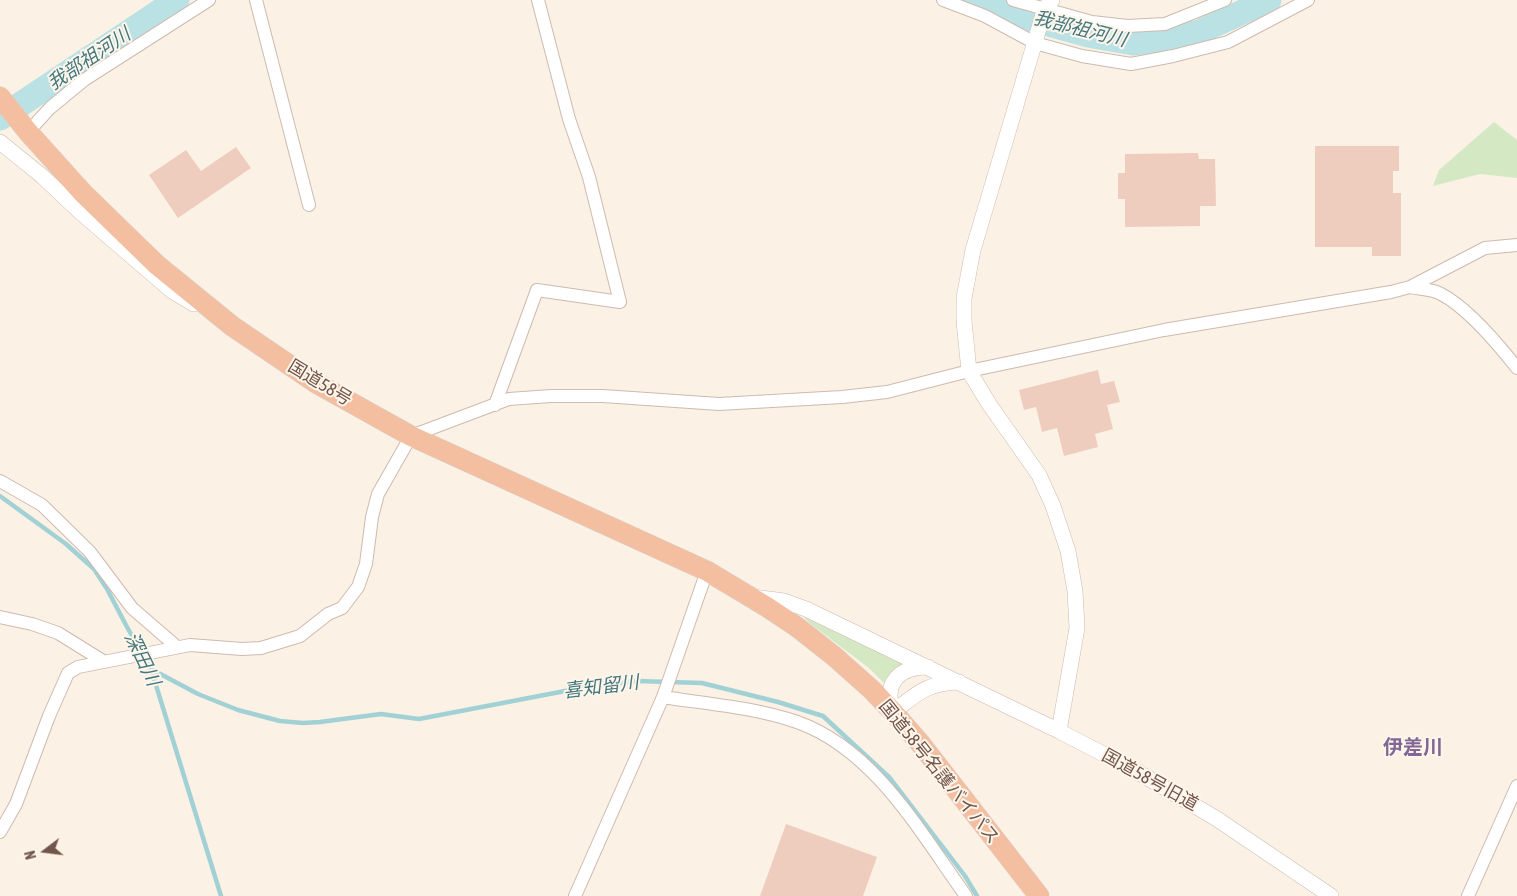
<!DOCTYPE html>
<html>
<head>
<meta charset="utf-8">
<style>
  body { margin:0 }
  #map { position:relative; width:1517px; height:896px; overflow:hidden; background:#fbf1e5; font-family:"Asap Condensed",sans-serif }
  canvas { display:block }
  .north { position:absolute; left:20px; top:826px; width:50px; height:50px; -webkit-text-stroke:4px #fef5eb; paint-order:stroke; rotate:255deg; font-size:14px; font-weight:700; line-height:20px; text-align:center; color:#72564b }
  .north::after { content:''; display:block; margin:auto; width:18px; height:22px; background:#72564b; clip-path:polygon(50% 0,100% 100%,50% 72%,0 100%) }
</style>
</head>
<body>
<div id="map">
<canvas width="1517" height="896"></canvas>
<div class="north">N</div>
</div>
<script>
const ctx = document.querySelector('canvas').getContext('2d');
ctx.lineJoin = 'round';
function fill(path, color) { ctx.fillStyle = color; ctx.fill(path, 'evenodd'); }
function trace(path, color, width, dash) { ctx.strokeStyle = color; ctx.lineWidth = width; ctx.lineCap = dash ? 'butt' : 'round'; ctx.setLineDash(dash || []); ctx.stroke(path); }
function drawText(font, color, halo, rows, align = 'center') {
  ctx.font = font + ' "Asap Condensed","Noto Sans JP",sans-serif'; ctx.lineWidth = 4; ctx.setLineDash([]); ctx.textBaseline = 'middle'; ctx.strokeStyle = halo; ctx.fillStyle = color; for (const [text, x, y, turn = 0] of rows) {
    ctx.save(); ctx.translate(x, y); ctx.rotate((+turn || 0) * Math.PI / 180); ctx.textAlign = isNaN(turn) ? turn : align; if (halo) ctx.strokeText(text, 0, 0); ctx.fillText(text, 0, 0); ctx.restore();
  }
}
const green = new Path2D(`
  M1494 122 1517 140V178L1480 174 1433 186 1439 170Z
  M805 615 909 662C896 666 890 671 885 684L869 668 808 622 804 617Z`);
const stream = new Path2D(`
  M0 496 66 544 94 569 107 589 127 627 151 669 221 896
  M151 669 198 694 238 710 280 721 303 723 320 722 381 714 419 719 586 687 637 681 702 683 778 702 823 716 890 778 965 876 977 896`);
const river = new Path2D(`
  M976 0 1034 20 1088 35 1133 43 1163 40 1199 32 1269 0
  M0 118 177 0`);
const building = new Path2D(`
  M1315 146H1399V171H1393V193H1401V256H1372V247H1315Z
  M236 147 251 168 178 218 149 175 186 150 201 171Z
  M1198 153 1199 159H1215L1216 206H1200V226L1125 227V199H1118V173H1125V154Z
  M1098 370 1101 384 1114 381 1120 402 1107 405 1113 429 1095 434 1098 447 1064 456 1057 428 1042 432 1036 407 1024 410 1019 390Z
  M786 824 877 857 863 896H760Z`);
const minor = new Path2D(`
  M256 0 309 205
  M943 0 985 16 1035 43 1082 56 1131 64 1173 56 1228 42 1308 0
  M1013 0 1092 22 1128 26 1165 24 1225 0
  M28 132 50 108 84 80 209 0
  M1410 287C1420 289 1433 289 1441 294 1468 308 1498 344 1517 368
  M495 405 537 290 620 302 589 177 569 119 538 0
  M0 481 42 505 90 552 132 608 177 647
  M0 617 32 624 58 633 103 661
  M663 697C707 704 753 707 797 722 874 749 920 832 966 896
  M0 832 16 804 49 716 68 673 78 667 190 645 242 649 261 648 300 636 328 614 342 608 358 587 366 564 372 517 378 494 411 436 509 399 551 396H603L719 404 842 397 887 392 969 371 1164 330 1391 292 1410 287 1485 248 1517 245
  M575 896 663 697 707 571
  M1468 896 1517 786`);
const tertiary = new Path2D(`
  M1052 0 1045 8 973 250 964 298V321L969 371 989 404 1039 475 1053 506 1068 551 1075 591 1077 628 1059 731
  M0 142 42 176 80 212 172 291 194 304
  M753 597 784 601 806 609 1059 731 1136 771 1217 819 1331 896
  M928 667C899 667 883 683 893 712 917 694 926 683 959 682`);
const trunk = new Path2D(`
  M0 97 28 132 83 193 157 265 232 326 316 383 411 436 707 571 767 607 797 627 835 657 872 690 893 712 920 743 1039 896`);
const streetNames = [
  ["国道58号",320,383,31],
  ["国道58号名護バイパス",939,772,51],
  ["国道58号旧道",1150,780,29]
];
const waterNames = [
  ["我部祖河川",1080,29,14],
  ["我部祖河川",89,59,-34],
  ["深田川",142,659,64],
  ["喜知留川",601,687,-7]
];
const quarterNames = [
  ["伊差川",1413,748]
];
fill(green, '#d5e8c4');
trace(stream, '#a1d1d5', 4.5);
trace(river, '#bae1e3', 25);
fill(building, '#efcdbe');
trace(minor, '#cebaaf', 14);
trace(tertiary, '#cebaaf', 16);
trace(trunk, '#d8d0cd', 21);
trace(minor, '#fff', 12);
trace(tertiary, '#fff', 15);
trace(trunk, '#f4bfa0', 20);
drawText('18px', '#72564b', '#fef5eb', streetNames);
drawText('italic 19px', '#43787e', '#fef5eb', waterNames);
drawText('bold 20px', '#826795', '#fef5eb', quarterNames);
</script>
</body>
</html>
